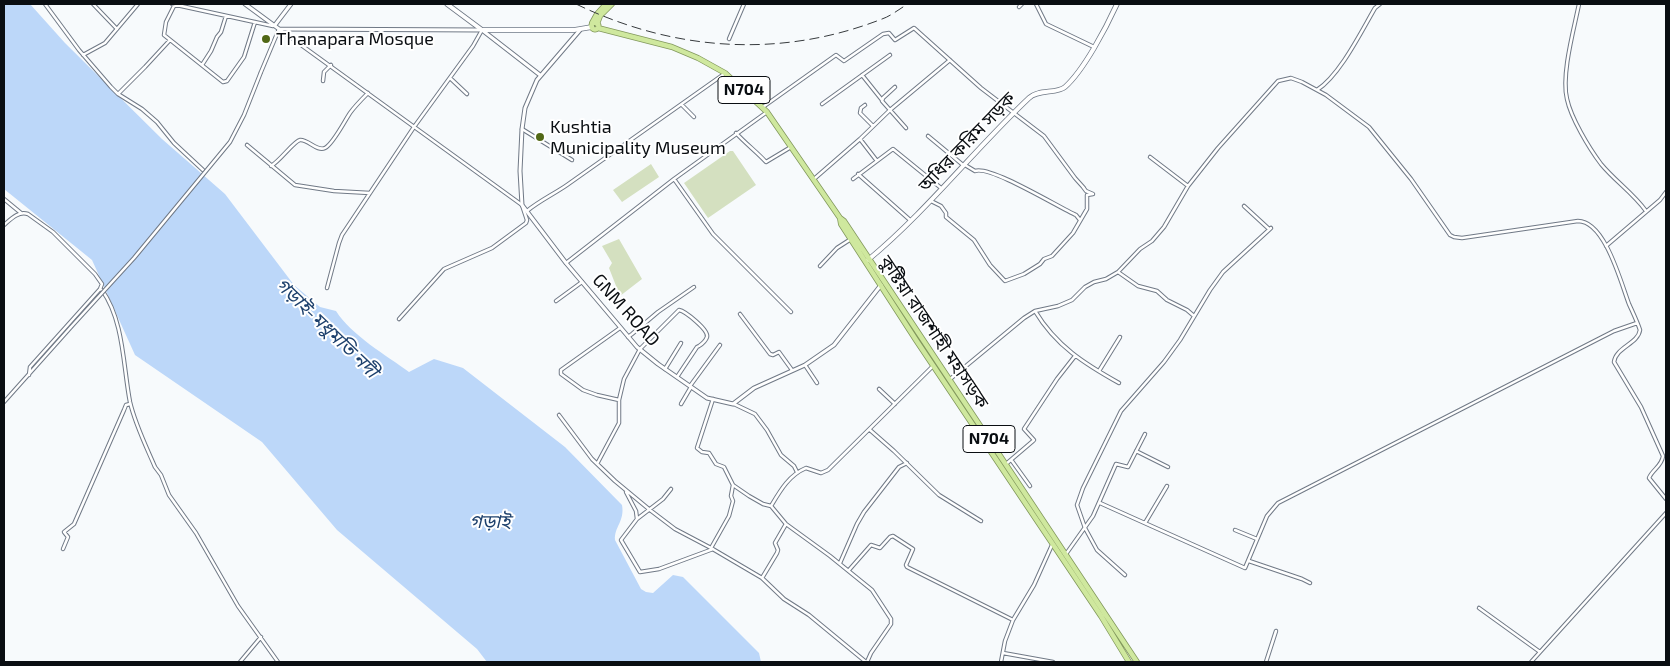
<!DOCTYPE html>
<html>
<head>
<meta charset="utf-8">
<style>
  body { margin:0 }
  #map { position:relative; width:1670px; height:666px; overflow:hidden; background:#f7fafc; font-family:"Exo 2",sans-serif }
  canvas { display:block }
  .frame { position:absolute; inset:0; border:5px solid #0a0e12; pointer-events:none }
</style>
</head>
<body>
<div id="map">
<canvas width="1670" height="666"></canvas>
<div class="frame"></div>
</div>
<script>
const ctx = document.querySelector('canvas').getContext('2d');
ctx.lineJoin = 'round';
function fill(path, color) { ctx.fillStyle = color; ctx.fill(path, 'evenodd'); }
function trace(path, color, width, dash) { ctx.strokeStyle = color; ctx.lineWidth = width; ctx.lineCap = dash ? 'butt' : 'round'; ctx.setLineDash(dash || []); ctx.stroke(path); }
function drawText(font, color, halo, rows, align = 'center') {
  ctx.font = font + ' "Exo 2","Noto Sans Bengali",sans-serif'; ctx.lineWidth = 4; ctx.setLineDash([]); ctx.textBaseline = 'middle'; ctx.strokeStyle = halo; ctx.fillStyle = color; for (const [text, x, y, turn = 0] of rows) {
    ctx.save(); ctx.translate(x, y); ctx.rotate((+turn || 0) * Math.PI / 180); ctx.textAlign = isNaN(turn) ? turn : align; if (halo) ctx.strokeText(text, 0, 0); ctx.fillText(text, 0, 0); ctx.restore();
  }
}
const green = new Path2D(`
  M730 151H733L756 185 708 218 684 183Z
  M651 164 659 177 622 202 613 190Z
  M619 239 642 279 620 296 609 268 612 263 602 246Z`);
const water = new Path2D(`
  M4 4H30L65 43 162 139 225 194 294 285 320 307 336 311C351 335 386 355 409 372L434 359 463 368 565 447 622 505C625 521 614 527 615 540L641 589 646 592 653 593 673 575 683 577 759 653 761 662H487L477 649 337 530 262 442 135 355 92 260 4 189Z`);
const minor = new Path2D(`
  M45 4 79 50 111 87 118 94 142 109 157 122 174 143 203 170
  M93 4 117 29
  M172 4 273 26
  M175 4 166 22 164 35 223 82 227 81 244 57 255 22
  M1036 4 1046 24 1094 47
  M1579 4C1574 29 1561 75 1567 99 1571 118 1589 148 1601 164 1615 181 1633 193 1646 211
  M1019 7 1022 4
  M729 39 744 4
  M83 55 105 43 138 4
  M202 65 211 51 217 37 221 32 226 16
  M261 72 279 29 522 205 527 220 526 223 492 248 444 269 399 319
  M862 75 882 100
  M450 78 467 94
  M323 81 324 72 331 65
  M895 87 883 98 882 101 906 128
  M1317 90C1340 75 1361 32 1375 8L1380 4
  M118 94 145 67 170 40
  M822 104 890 55
  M682 105 694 117
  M865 105 861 108 860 113 873 126
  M763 107 836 55 844 61 883 34 889 33 895 40 914 28 981 88 1044 136 1075 178 1084 188
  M522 129 572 160
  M736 133C746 144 757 152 766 162L791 147
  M928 136 963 165
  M860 139 877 161
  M247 145 295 185 334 191 370 193
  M1150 157 1188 186
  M965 165 975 171C990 165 1058 207 1076 215L1080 220
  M271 166C280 161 294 141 300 140 308 139 317 152 325 148 333 144 344 122 350 113 355 106 362 99 368 93
  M858 174 910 220
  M674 179 713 234 791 312
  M814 179 860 139 890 110 950 60
  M853 179 893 149 941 188
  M4 199 21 213
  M931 201 941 206 946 213V217L974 240 990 265 1005 281 1024 274 1040 264 1044 259 1052 256 1073 233 1087 209V195L1093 194 1086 191 1083 187
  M1244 206 1269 229
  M527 211C539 201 554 194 567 185L724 74
  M4 225C11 219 18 211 28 214L53 232 95 274 102 284 100 289
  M1606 246 1660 200 1666 192
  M566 263 674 179 767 112
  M820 266 837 248 851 239
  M1118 272 1138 286 1157 291 1167 300 1187 310 1194 316
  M327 288 339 243 342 235 414 127 473 46 482 30
  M556 301 582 282
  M1035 311C1056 346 1085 364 1119 383
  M740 314 770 354 773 355 779 352 792 370
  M628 337 632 334 658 312 694 287
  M805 365 817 383
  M665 369 681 343
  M1099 371 1120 337
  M29 375 30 367 100 289 102 290C124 321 123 366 130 402 135 424 146 446 155 467L161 475 169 495 196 533 238 606 278 662
  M949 380 1024 318 1035 311 1058 306 1072 300 1085 287 1094 282 1106 279 1118 272 1140 249 1152 241 1164 227 1188 186 1218 148 1278 81 1291 78 1302 82 1326 95 1369 127 1411 179 1450 235 1454 237 1462 238 1578 221C1605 221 1621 283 1629 304 1633 313 1637 321 1640 330 1638 344 1616 347 1614 362L1641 407 1663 456C1662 466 1652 470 1649 478L1666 499
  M690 386 720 345
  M879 389 895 404
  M713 399 697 448 702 452 709 453 716 464 724 467 733 485 749 496 763 504 771 506 786 524 830 556 872 590 891 619V624L871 653 867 662
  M619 400 597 395 583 390 561 374V370L620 328
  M4 402 71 327
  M681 404 691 387
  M734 404 755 414 767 430 781 455 794 466 797 472
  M559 415 592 459 615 481 650 510 675 529 711 548 762 578 784 599 809 615 866 662
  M870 430 894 451 939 495 981 521
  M1136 451 1168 467
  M1012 461 1030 486
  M597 464 619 423V400L624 379 640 349 679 310C685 311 709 330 707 337 706 340 702 344 699 346L697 347 677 377
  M1006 464 1033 441 1034 440 1024 429 1057 379 1075 356
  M626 492 636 511 637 519 621 540 640 572 659 569 713 549
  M1100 503 1245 568 1267 516 1278 503 1614 331 1637 323
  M771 506C780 491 789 475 806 468L821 473 828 470 933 366
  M637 519 663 499 671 489
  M1145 523 1167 486
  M1235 530 1257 539
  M711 548 729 516 733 501 731 496 733 485
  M63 549 68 537 64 532 74 524 124 410 126 405 130 404
  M1066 554 1093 516 1116 464 1128 467 1145 434
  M1249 561 1302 579 1310 583
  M840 563 857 524 864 512 899 467 907 463
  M849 570 871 545 880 548 890 537 893 536 913 549 906 565 907 567 1013 620
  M1125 575 1097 550 1085 528 1077 505 1083 488 1121 411 1164 362 1180 340 1210 290 1223 272 1271 228
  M762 578 777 553 778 550 775 543 786 524
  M1479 608 1540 652
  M1003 653 1053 662
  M240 662 261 637
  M1001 662 1005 641 1013 620 1034 585 1052 545
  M1266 662 1276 631
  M1531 662 1666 513`);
const tertiary = new Path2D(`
  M245 4 279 29 482 30 540 75
  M275 25 291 4
  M580 30 537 80 525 108 522 129 520 171 522 205 566 263 637 347 658 364 707 398 733 404 754 388 805 365 834 345 881 285`);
const secondary = new Path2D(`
  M447 4 482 30H574L592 27
  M868 260C927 211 974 150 1029 98 1038 89 1057 94 1065 87 1084 70 1106 28 1117 4`);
const trunk = new Path2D(`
  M591.5 26a3.5 3.5 0 1 1 7 0a3.5 3.5 0 1 1-7 0Z
  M592 23 597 14 606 4
  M597 24 600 16 612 4
  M598 28 672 47 698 58 725 73 767 112 840 218 844 221 1137 662
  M840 218 841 224 916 340 1101 616 1129 662`);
const rail = new Path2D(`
  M576 4C673 51 780 59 882 19 891 16 899 9 908 4`);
const minorBridge = new Path2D(`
  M71 327 134 258 230 142 244 115 261 72`);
const markers = [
  [266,39,5,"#516816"],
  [540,137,5,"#516816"]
];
const shields = [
  [744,90,52],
  [989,439,52]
];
const shieldNames = [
  ["N704",744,90],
  ["N704",989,439]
];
const poiNames = [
  ["Thanapara Mosque",276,39],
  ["Kushtia",550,127],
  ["Municipality Museum",550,148]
];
const streetNames = [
  ["অধির করিম সড়ক",967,142,-46],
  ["GNM ROAD",626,310,48],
  ["কুষ্টিয়া রাজশাহী মহাসড়ক",934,332,56]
];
const waterNames = [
  ["গড়াই-মধুমতি নদী",327,328,44],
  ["গড়াই",490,522]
];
fill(green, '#d4e0c0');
fill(water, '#bcd7f9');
trace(minor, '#707986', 4.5);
trace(tertiary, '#707986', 5);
trace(secondary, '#707986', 5.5);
trace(trunk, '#82985d', 6);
trace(minor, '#fff', 2.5);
trace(tertiary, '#fff', 3);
trace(secondary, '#fff', 4);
trace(trunk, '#cfe89e', 4.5);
trace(rail, '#363a3d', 1, [10, 5]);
trace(minorBridge, '#707986', 4.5, []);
trace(minorBridge, '#fff', 2.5);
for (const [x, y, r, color] of markers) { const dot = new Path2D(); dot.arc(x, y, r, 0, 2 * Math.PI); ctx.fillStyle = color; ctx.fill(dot); trace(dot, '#fff', 2); }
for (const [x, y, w] of shields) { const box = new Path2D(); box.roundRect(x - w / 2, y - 13.5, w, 27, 4); ctx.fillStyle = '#fff'; ctx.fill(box); trace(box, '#0a0e12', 1); }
drawText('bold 16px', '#0a0e12', null, shieldNames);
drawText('18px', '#0a0e12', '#fff', poiNames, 'left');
drawText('18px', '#0a0e12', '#fff', streetNames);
drawText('italic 19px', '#1e416d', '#fff', waterNames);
</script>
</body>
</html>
